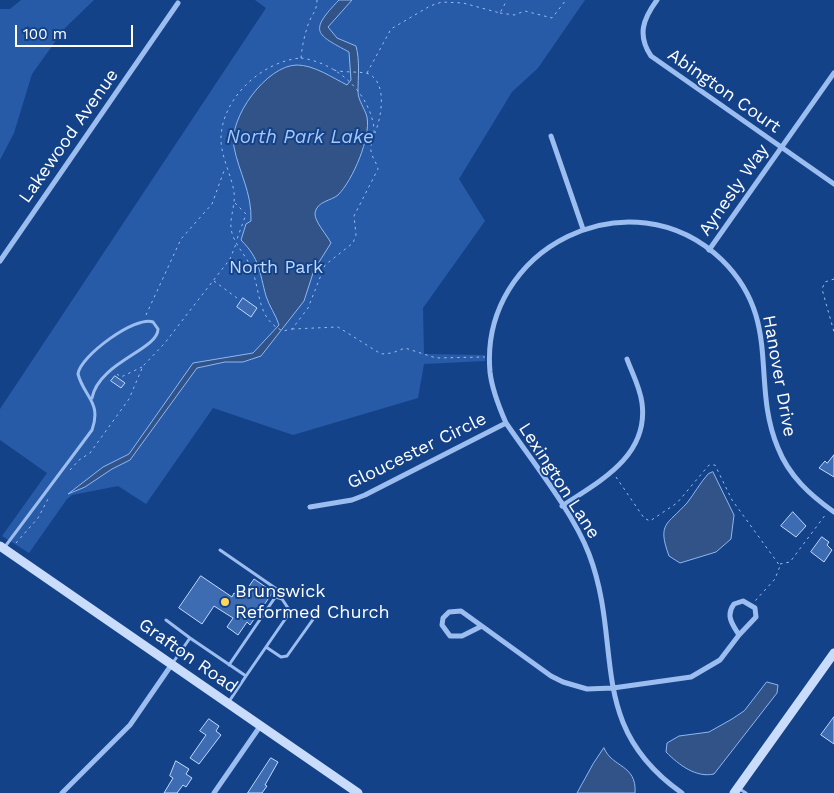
<!DOCTYPE html>
<html>
<head>
<meta charset="utf-8">
<style>
  body { margin:0 }
  #map { position:relative; width:834px; height:793px; overflow:hidden; background:#144289; font-family:"Work Sans",sans-serif }
  canvas { display:block }
  .scale { position:absolute; left:15px; top:25px; width:118px; height:22px; box-sizing:border-box; border:2px solid #fff; border-top:0; padding-left:6px; font-size:15px; line-height:18px; white-space:nowrap; color:#fff; -webkit-text-stroke:4px #144289; paint-order:stroke }
</style>
</head>
<body>
<div id="map">
<canvas width="834" height="793"></canvas>
<div class="scale">100 m</div>
</div>
<script>
const ctx = document.querySelector('canvas').getContext('2d');
ctx.lineJoin = 'round';
function fill(path, color) { ctx.fillStyle = color; ctx.fill(path, 'evenodd'); }
function trace(path, color, width, dash) { ctx.strokeStyle = color; ctx.lineWidth = width; ctx.lineCap = dash ? 'butt' : 'round'; ctx.setLineDash(dash || []); ctx.stroke(path); }
function drawText(font, color, halo, rows, align = 'center') {
  ctx.font = font + ' "Work Sans",sans-serif'; ctx.lineWidth = 4; ctx.setLineDash([]); ctx.textBaseline = 'middle'; ctx.strokeStyle = halo; ctx.fillStyle = color; for (const [text, x, y, turn = 0] of rows) {
    ctx.save(); ctx.translate(x, y); ctx.rotate((+turn || 0) * Math.PI / 180); ctx.textAlign = isNaN(turn) ? turn : align; if (halo) ctx.strokeText(text, 0, 0); ctx.fillText(text, 0, 0); ctx.restore();
  }
}
const green = new Path2D(`
  M21 0H94L65 28 32 74 14 133 0 160V9H10Z
  M255 0H585L538 68 512 92 459 179 485 221 423 308 424 354 485 355V361L424 364 418 398 293 435 213 408 146 504 118 486 72 495 67 499 29 553 2 536 47 473 0 440V409L266 8Z`);
const water = new Path2D(`
  M339 0H352L328 27 337 38 356 46C360 61 358 77 358 92 358 100 365 109 367 117 371 137 353 180 338 195 331 201 317 201 315 213 314 221 327 235 331 243L314 270 304 301 261 356 243 362H225L197 368 130 460 112 469 85 487 68 494 103 467 129 454 193 363 253 353 279 325C276 315 269 306 266 296 259 271 260 259 241 240L246 224 251 221C252 192 239 173 234 147 228 118 267 65 297 65 314 65 333 78 347 85L351 80 349 52C316 34 308 32 339 0Z
  M713 472 734 515 731 539 716 552 680 563 669 556C657 523 667 525 687 503 694 494 700 483 708 474Z
  M767 682 778 685 777 693 714 774C696 778 679 765 666 752L667 743 679 736 709 732 732 719 744 711Z
  M604 748C612 768 637 764 635 793H577L593 764Z`);
const building = new Path2D(`
  M243 298 257 308 251 317 237 307Z
  M115 376 125 383 121 388 111 381Z
  M834 455V477L819 468 825 461 827 463Z
  M793 512 806 526 796 537 781 526Z
  M822 537 829 542 827 545 832 550 824 562 811 552Z
  M201 576 232 597 234 593 241 598 254 579 273 592 250 625 247 622 238 635 227 627 233 618 214 606 202 624 179 608Z
  M834 717V744L821 735Z
  M209 719 219 726 216 731 221 735 199 764 190 758 206 735 200 731Z
  M271 758 278 762 265 785 267 786 262 793H248Z
  M176 761 189 769 186 774 192 778 186 787 183 785 177 793H164L173 778 170 776Z`);
const path = new Path2D(`
  M500 13 514 15 525 11 552 18 566 0
  M301 58C337 63 369 92 374 128 375 136 370 143 371 151 372 158 377 163 378 169L354 216 356 235 353 243 325 265 308 308 292 329 283 331C257 319 261 293 252 270 247 256 236 247 232 233 228 220 236 206 234 192 231 174 222 159 221 141 220 99 262 61 301 58Z
  M301 58C302 46 305 33 309 22 313 13 317 10 317 0
  M334 70C344 73 362 71 369 74 388 84 381 118 375 133
  M367 73 391 29 430 6 442 2 463 3 500 13 507 0
  M235 203 246 214 236 242
  M834 279 825 282 822 289 834 332
  M214 281 241 301
  M146 315 181 239 212 204 225 168
  M292 329 338 327 381 354 392 353 405 348 436 358 485 357
  M117 374 121 377 142 367
  M70 470 79 460 90 453 129 399 143 366 164 344 230 259 236 244
  M616 477 644 518 650 521 677 503 709 465H715L732 500 780 566 775 579 755 601
  M16 543 38 518 48 499
  M780 564 790 562 826 514`);
const lane = new Path2D(`
  M4 548 92 430C102 402 84 397 78 374 80 356 136 315 153 322L158 329C158 350 99 362 92 398
  M220 550 278 590 281 598
  M166 620 190 638
  M266 647 281 657 287 656 319 611
  M172 664 190 638 246 676 228 703
  M229 665 274 599 276 597 282 599 290 611 288 615 246 676
  M738 788 746 793`);
const street = new Path2D(`
  M657 0C643 19 637 35 651 56L834 184
  M551 136 583 229
  M709 250 834 73
  M0 261 178 3
  M562 506C600 481 649 456 642 403 640 387 632 373 627 359
  M310 507 352 500 365 495 506 423
  M743 601 755 608 756 617 739 635C733 625 725 616 734 604Z
  M480 627 462 636H450L442 625 443 618 449 612 461 611 551 676 563 682 587 689 613 688 691 677 720 660 739 635
  M62 793 130 725 172 664
  M214 793 261 725
  M682 793C585 725 624 646 589 554 573 512 532 461 506 423 499 407 492 390 490 372 479 248 631 172 722 260 783 320 750 382 778 448 789 476 810 495 834 512`);
const secondary = new Path2D(`
  M0 546 358 793
  M734 793 834 653`);
const markers = [
  [225,602,5,"#ffd759"]
];
const streetNames = [
  ["Abington Court",724,91,35],
  ["Lakewood Avenue",69,136,-55],
  ["Aynesly Way",734,190,-55],
  ["Hanover Drive",779,376,80],
  ["Gloucester Circle",417,451,-26],
  ["Lexington Lane",559,481,57],
  ["Grafton Road",188,656,35]
];
const parkNames = [
  ["North Park",276,268]
];
const poiNames = [
  ["Brunswick",235,592],
  ["Reformed Church",235,613]
];
const waterNames = [
  ["North Park Lake",300,137]
];
fill(green, '#275ba7');
fill(water, '#325388');
trace(water, '#8db7f2', 1);
fill(building, '#3d6cb2');
trace(building, '#c1d9fb', 1);
trace(path, '#9bbdef', 1, [2.5, 4]);
trace(lane, '#9bbdef', 3);
trace(street, '#9bbdef', 5);
trace(secondary, '#c9dcfb', 9);
for (const [x, y, r, color] of markers) { const dot = new Path2D(); dot.arc(x, y, r, 0, 2 * Math.PI); ctx.fillStyle = color; ctx.fill(dot); trace(dot, '#144289', 2); }
drawText('18px', '#fff', '#144289', streetNames);
drawText('18px', '#c1d9fb', '#144289', parkNames);
drawText('18px', '#fff', '#144289', poiNames, 'left');
drawText('italic 19px', '#a6c7f7', '#144289', waterNames);
</script>
</body>
</html>
